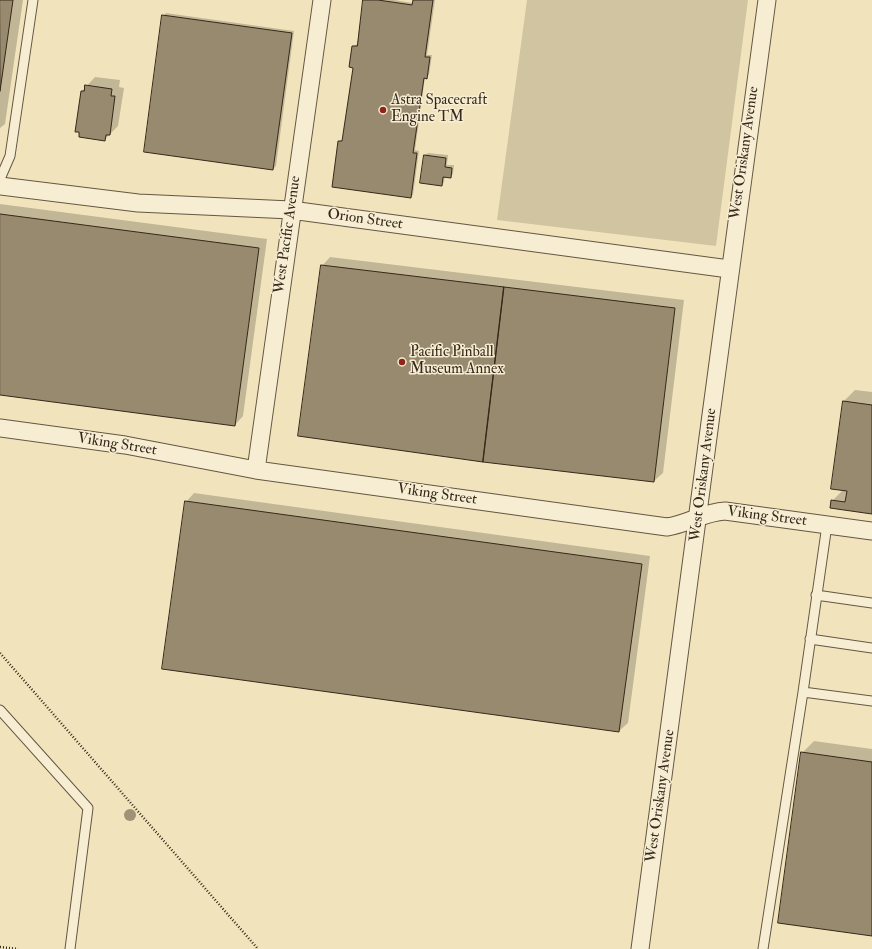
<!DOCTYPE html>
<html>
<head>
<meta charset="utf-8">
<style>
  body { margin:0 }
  canvas { display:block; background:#f1e4bc }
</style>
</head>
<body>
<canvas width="872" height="949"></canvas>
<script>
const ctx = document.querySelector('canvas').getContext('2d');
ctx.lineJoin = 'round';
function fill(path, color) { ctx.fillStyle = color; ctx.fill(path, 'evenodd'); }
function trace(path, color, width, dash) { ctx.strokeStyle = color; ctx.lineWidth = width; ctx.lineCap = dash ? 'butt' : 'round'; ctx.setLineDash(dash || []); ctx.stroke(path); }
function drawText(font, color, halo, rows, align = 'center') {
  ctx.font = font + ' "IM FELL Double Pica",serif'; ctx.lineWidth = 3; ctx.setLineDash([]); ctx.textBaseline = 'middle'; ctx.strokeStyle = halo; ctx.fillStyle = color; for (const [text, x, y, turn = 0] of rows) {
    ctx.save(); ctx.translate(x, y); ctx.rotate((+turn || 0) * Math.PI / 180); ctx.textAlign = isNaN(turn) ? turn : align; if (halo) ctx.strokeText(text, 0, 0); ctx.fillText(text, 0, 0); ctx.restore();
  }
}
const green = new Path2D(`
  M527 0H748L716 246 497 220Z`);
const shadow = new Path2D(`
  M0 0H23L5 124 0 128Z
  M364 0H394L413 3 414 0H435L427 55H432L429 75 425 77 415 150 419 151 413 195 410 197 339 141 344 139 354 67 353 46 358 44Z
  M166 13 294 31 276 166 273 169 163 16Z
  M95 77 120 80 119 87 124 88 118 126 104 140 82 91Z
  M428 153 448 155 447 165H454L453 174 450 177 445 176 444 182 442 185 425 155Z
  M0 204 267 239 243 416 235 425 0 394Z
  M330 257 684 300 663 473 654 481 322 266Z
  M855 390 872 392V513L832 501 843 490 844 401Z
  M194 493 650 556 628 723 619 731 186 502Z
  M814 741 872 749V935L802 753Z`);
const building = new Path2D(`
  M0 0H13L0 91Z
  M363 0H378L412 5 413 0H433L425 57H430L427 79 424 78 413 153H417L411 198 332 187 338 141H342L353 68 349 67 352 46H357Z
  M162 15 292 33 273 170 144 152Z
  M85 85 112 89 111 96H115L110 135H106L105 141 79 137V132H75L81 91H84Z
  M424 155 446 158 445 167 452 168 451 178 443 177 442 186 420 183Z
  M0 214 259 248 235 426 0 395Z
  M321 265 504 287 483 462 298 436Z
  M504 287 675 308 654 482 483 462Z
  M843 401 872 405V514L830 508 831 500 845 502 847 491 831 489Z
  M185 501 642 564 619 732 162 669Z
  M801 752 872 762V936L778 923Z`);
const path = new Path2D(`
  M0 653 258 949
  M0 947 18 949`);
const lane = new Path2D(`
  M0 179 10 156 33 0
  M827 525 803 692 872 701
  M816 595 872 603
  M810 639 872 648
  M0 710 88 808 70 949
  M763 949 803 692`);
const street = new Path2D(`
  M0 186 138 203 291 210 729 269
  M0 428 125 445 256 470 667 527C688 524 704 512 725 511L872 531
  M256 470 322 0
  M640 949C683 633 723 316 767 0`);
const trees = [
  [130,815]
];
const markers = [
  [383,110,4,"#8f2418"],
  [402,362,4,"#8f2418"]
];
const poiNames = [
  ["Astra Spacecraft",391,101],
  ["Engine TM",391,118],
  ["Pacific Pinball",410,353],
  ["Museum Annex",410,370]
];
const streetNames = [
  ["West Oriskany Avenue",745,153,-82],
  ["Orion Street",365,220,8],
  ["West Pacific Avenue",288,235,-82],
  ["Viking Street",117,445,9],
  ["West Oriskany Avenue",704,475,-83],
  ["Viking Street",437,495,8],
  ["Viking Street",767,517,7],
  ["West Oriskany Avenue",661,796,-82]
];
fill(green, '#d1c4a0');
fill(shadow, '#0003');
fill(building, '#978a6e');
trace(building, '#36281a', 1);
trace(lane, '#655742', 11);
trace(street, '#655742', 19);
trace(path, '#36281a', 2.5, [1, 2]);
trace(lane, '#f6edd3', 9);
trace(street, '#f6edd3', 17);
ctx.fillStyle = '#a09276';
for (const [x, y] of trees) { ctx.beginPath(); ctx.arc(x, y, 6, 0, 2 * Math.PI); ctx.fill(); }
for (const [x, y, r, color] of markers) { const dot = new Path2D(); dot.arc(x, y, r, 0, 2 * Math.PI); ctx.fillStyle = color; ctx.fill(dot); trace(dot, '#f6edd3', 1.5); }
drawText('15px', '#36281a', '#f6edd3', poiNames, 'left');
drawText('15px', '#36281a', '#f6edd3', streetNames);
</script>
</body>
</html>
